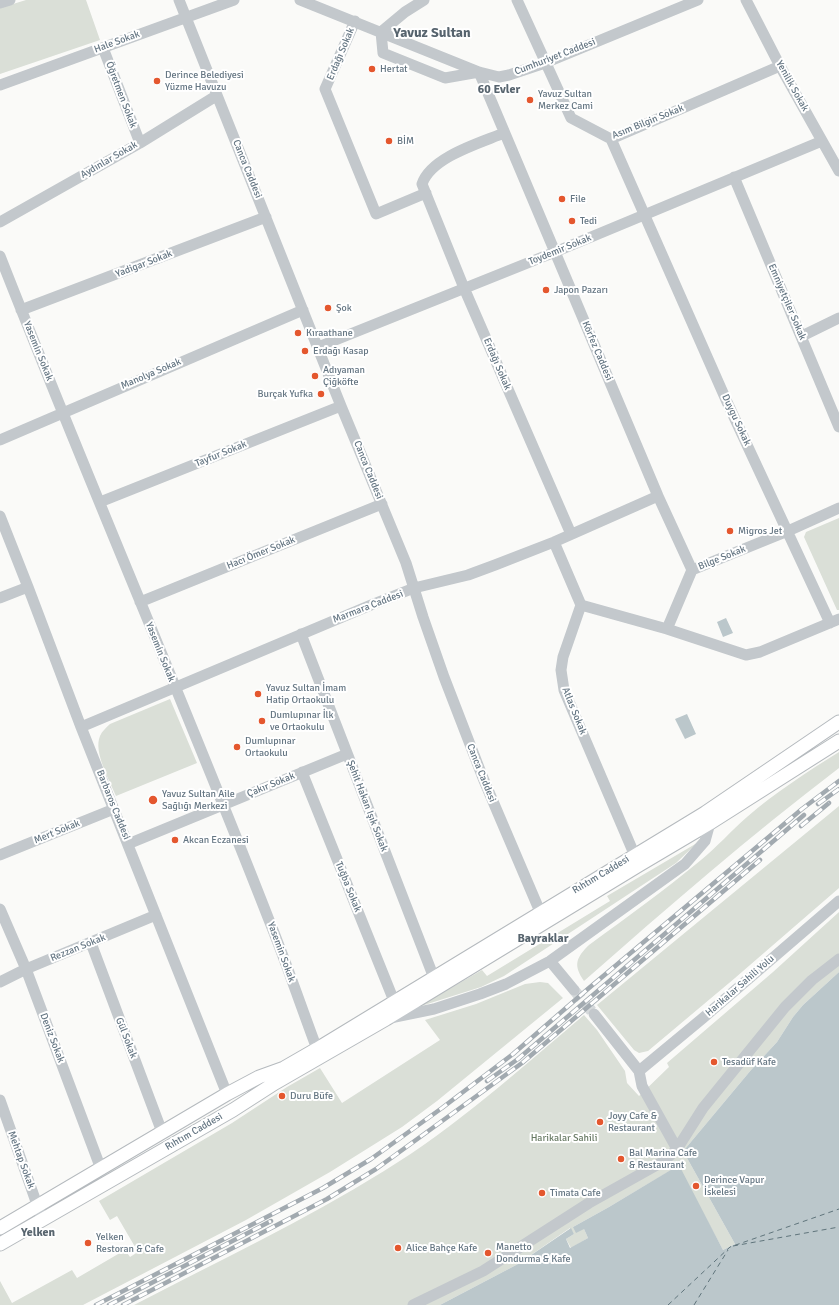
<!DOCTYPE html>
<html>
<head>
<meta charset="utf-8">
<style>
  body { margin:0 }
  canvas { display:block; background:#fafaf8 }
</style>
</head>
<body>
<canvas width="839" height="1305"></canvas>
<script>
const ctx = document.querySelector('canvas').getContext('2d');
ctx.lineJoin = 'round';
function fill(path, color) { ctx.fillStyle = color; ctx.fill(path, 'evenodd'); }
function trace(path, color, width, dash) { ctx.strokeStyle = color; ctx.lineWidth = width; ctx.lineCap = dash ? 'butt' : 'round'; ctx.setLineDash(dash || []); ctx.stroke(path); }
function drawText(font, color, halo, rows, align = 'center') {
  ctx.font = font + ' Signika,sans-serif'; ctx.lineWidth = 4; ctx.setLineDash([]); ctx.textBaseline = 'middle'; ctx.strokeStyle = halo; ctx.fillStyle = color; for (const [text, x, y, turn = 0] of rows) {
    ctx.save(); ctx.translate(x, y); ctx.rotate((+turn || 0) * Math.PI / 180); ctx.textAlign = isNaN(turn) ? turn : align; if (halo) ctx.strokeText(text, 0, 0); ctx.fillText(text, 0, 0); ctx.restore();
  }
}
const green = new Path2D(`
  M26 0H86L100 40 0 74V8Z
  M839 518V610H837L804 537 806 532Z
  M170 699 197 763 116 796C110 781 93 752 100 736 102 731 106 728 110 724Z
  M839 752V768C751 835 667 908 584 981 573 965 576 958 589 945 627 917 665 890 701 860 717 847 731 831 747 817 776 792 807 772 839 752Z
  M839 806V888L735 978 648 1051 639 1053 634 1050 597 1005Z
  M697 843 676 863 504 976 481 987 418 1007 482 970 487 976 610 901 607 896Z
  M839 912V972L803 1005 793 1017 777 1042 751 1070 685 1149 687 1158 735 1244 723 1250 678 1166 609 1207 573 1227 584 1229 588 1238 571 1248 566 1239 574 1234 570 1228 518 1264 440 1305H134C218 1261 304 1221 384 1171 456 1127 520 1069 584 1015L597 1030 625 1071 627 1083 639 1096 669 1067 667 1063 773 972Z
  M540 982 548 983 563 998 437 1101 402 1127 330 1172 246 1220 83 1305H0V1281L12 1303 72 1270 77 1278 125 1250 130 1257 138 1252 117 1216 110 1220 99 1201 232 1123 287 1087 320 1068 342 1103 440 1040 425 1020 476 1004 525 984Z`);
const water = new Path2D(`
  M726 618 733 633 723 637 717 622Z
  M687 714 696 734 685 739 675 719Z
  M839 972V1305H440L518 1264 571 1228 574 1234 566 1239 570 1248 588 1238 584 1229 576 1233 573 1227 609 1207 679 1165 723 1250 735 1244 687 1158 685 1149 751 1070 777 1042 793 1017 803 1005Z`);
const ferry = new Path2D(`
  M733 1246 839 1227
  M668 1305 730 1247 839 1209
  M694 1305 728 1250`);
const minorTunnel = new Path2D(`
  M574 990 594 1014`);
const minor = new Path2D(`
  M179 0 341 406 406 563 423 617 444 677 483 778 544 921
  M300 0 479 72 499 77 509 75 545 63 698 0
  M424 0 405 12 381 32 383 53 445 78 479 72 658 496 692 570 667 629
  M517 0 571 118 611 139 780 66
  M746 0 780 66 839 171
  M0 3 10 0
  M355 21 325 89 376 214 426 193
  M103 48 140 143
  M0 85 234 0
  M504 133C480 143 431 157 422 184L464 288 571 534
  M611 139 727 402 830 623
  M734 177 839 427
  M0 222 140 143 216 96
  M0 256C87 478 182 697 269 920 286 962 301 1006 317 1049
  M21 310 266 217
  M802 336 839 318
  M318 347 555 252 822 141
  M0 440 303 310
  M100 502 341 406
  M0 516 28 587 81 727 227 1094
  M554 542 581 605 563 657 561 670 564 690 638 863
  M692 570 788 531 839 508
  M0 598 28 587
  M140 602 382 504
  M581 605 667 629 746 655 760 652 839 619
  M301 634 434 978
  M81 727 371 605 414 588 468 575 495 565 554 542 658 496
  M302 772 394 1001
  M128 844 347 754
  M0 855 114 809
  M0 909 26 969 101 1169
  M91 943 162 1132
  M550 961 574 990
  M0 982 26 969 156 915
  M594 1014 639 1071 642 1086 677 1149
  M390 1018 434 1009 480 994 506 984 550 961 685 864 705 841 710 823 708 819
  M639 1071 703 1018 839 901
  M0 1100 40 1213
  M413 1305 483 1271 589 1203 664 1161 677 1149 703 1108 785 1007 812 980 839 959`);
const major = new Path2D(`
  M0 1228 227 1094 259 1077 284 1068 317 1049 705 813 839 722
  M0 1244 233 1110 275 1083 386 1019 639 865 710 823 839 741`);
const rail = new Path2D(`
  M818 804 839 789
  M801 826 829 803
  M487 1081 518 1059 804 815
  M96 1305 323 1188 371 1159 442 1108 513 1054 589 988 802 809 839 781
  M109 1305 271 1221
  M123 1305 327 1199 376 1169 522 1063 760 860`);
const markers = [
  [372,69,4,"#e4572e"],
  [157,81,4,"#e4572e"],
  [530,100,4,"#e4572e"],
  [389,141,4,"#e4572e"],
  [562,199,4,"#e4572e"],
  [572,221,4,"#e4572e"],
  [546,290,4,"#e4572e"],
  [328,308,4,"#e4572e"],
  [298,333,4,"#e4572e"],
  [305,351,4,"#e4572e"],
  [315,376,4,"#e4572e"],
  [321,394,4,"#e4572e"],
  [730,531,4,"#e4572e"],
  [258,694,4,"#e4572e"],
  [262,721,4,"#e4572e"],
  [237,747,4,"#e4572e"],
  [153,800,5,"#e4572e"],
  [175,840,4,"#e4572e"],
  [714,1062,4,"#e4572e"],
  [282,1096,4,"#e4572e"],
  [600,1122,4,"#e4572e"],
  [621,1159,4,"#e4572e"],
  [696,1186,4,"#e4572e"],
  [542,1193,4,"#e4572e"],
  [88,1243,4,"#e4572e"],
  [398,1248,4,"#e4572e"],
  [488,1253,4,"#e4572e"]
];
const streetNames = [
  ["Hale Sokak",117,42,-20],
  ["Erdağı Sokak",341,54,-67],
  ["Cumhuriyet Caddesi",555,57,-21],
  ["Yenilik Sokak",792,86,61],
  ["Öğretmen Sokak",121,95,69],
  ["Asım Bilgin Sokak",648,122,-22],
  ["Aydınlar Sokak",109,160,-30],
  ["Canca Caddesi",247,169,68],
  ["Toydemir Sokak",560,250,-22],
  ["Yadigar Sokak",144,264,-21],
  ["Emniyetçiler Sokak",787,302,67],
  ["Yasemin Sokak",38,351,68],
  ["Körfez Caddesi",597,351,67],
  ["Erdağı Sokak",497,364,67],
  ["Manolya Sokak",151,374,-23],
  ["Duygu Sokak",736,420,65],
  ["Tayfur Sokak",221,454,-22],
  ["Canca Caddesi",368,470,68],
  ["Hacı Ömer Sokak",261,553,-22],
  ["Bilge Sokak",722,558,-22],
  ["Marmara Caddesi",368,607,-21],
  ["Yasemin Sokak",160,652,68],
  ["Atlas Sokak",574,711,68],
  ["Canca Caddesi",481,773,68],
  ["Çakır Sokak",271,785,-22],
  ["Barbaros Caddesi",113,805,68],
  ["Şehit Hakan Işık Sokak",367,806,69],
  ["Mert Sokak",57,832,-22],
  ["Rıhtım Caddesi",601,875,-31],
  ["Tuğba Sokak",348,887,68],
  ["Rezzan Sokak",78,948,-22],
  ["Yasemin Sokak",281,952,70],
  ["Harikalar Sahili Yolu",740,986,-41],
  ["Deniz Sokak",52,1038,69],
  ["Gül Sokak",126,1038,69],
  ["Rıhtım Caddesi",194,1132,-30],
  ["Mehtap Sokak",21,1160,70]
];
const poiNames = [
  ["Hertat",380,69],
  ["Derince Belediyesi",165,75],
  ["Yüzme Havuzu",165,87],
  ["Yavuz Sultan",538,94],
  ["Merkez Cami",538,106],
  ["BİM",397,141],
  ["File",570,199],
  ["Tedi",580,221],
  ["Japon Pazarı",554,290],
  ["Şok",336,308],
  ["Kıraathane",306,333],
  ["Erdağı Kasap",313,351],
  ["Adıyaman",323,370],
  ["Çiğköfte",323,382],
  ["Burçak Yufka",313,394,"right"],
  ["Migros Jet",738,531],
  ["Yavuz Sultan İmam",266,688],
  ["Hatip Ortaokulu",266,700],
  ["Dumlupınar İlk",270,715],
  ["ve Ortaokulu",270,727],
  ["Dumlupınar",245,741],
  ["Ortaokulu",245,753],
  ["Yavuz Sultan Aile",162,794],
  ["Sağlığı Merkezi",162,806],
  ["Akcan Eczanesi",183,840],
  ["Tesadüf Kafe",722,1062],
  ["Duru Büfe",290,1096],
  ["Joyy Cafe &",608,1116],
  ["Restaurant",608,1128],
  ["Bal Marina Cafe",629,1153],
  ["& Restaurant",629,1165],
  ["Derince Vapur",704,1180],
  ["İskelesi",704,1192],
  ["Timata Cafe",550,1193],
  ["Yelken",96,1237],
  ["Restoran & Cafe",96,1249],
  ["Manetto",496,1247],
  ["Dondurma & Kafe",496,1259],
  ["Alice Bahçe Kafe",406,1248]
];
const parkNames = [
  ["Harikalar Sahili",564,1138]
];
const quarterNames = [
  ["60 Evler",499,90],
  ["Bayraklar",543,939],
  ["Yelken",38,1233]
];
const districtNames = [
  ["Yavuz Sultan",432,33]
];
fill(green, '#dadfd7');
fill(water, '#bbc7cb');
trace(ferry, '#60757c', 1, [5, 4]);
trace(minorTunnel, '#d5d9db', 11, [11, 5.5]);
trace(major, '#b5babe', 15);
trace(minor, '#c3c8cc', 11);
trace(major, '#fff', 13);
trace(rail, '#a2aab0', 4.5);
trace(rail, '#fff', 3, [9]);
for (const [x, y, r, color] of markers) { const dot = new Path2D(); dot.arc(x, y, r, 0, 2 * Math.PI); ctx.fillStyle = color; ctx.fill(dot); trace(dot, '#fff', 1.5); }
drawText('10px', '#657683', '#fff', streetNames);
drawText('10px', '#657683', '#fff', poiNames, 'left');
drawText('10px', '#687a64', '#fff', parkNames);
drawText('bold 12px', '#57646e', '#fff', quarterNames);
drawText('bold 14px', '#57646e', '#fff', districtNames);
</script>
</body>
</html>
